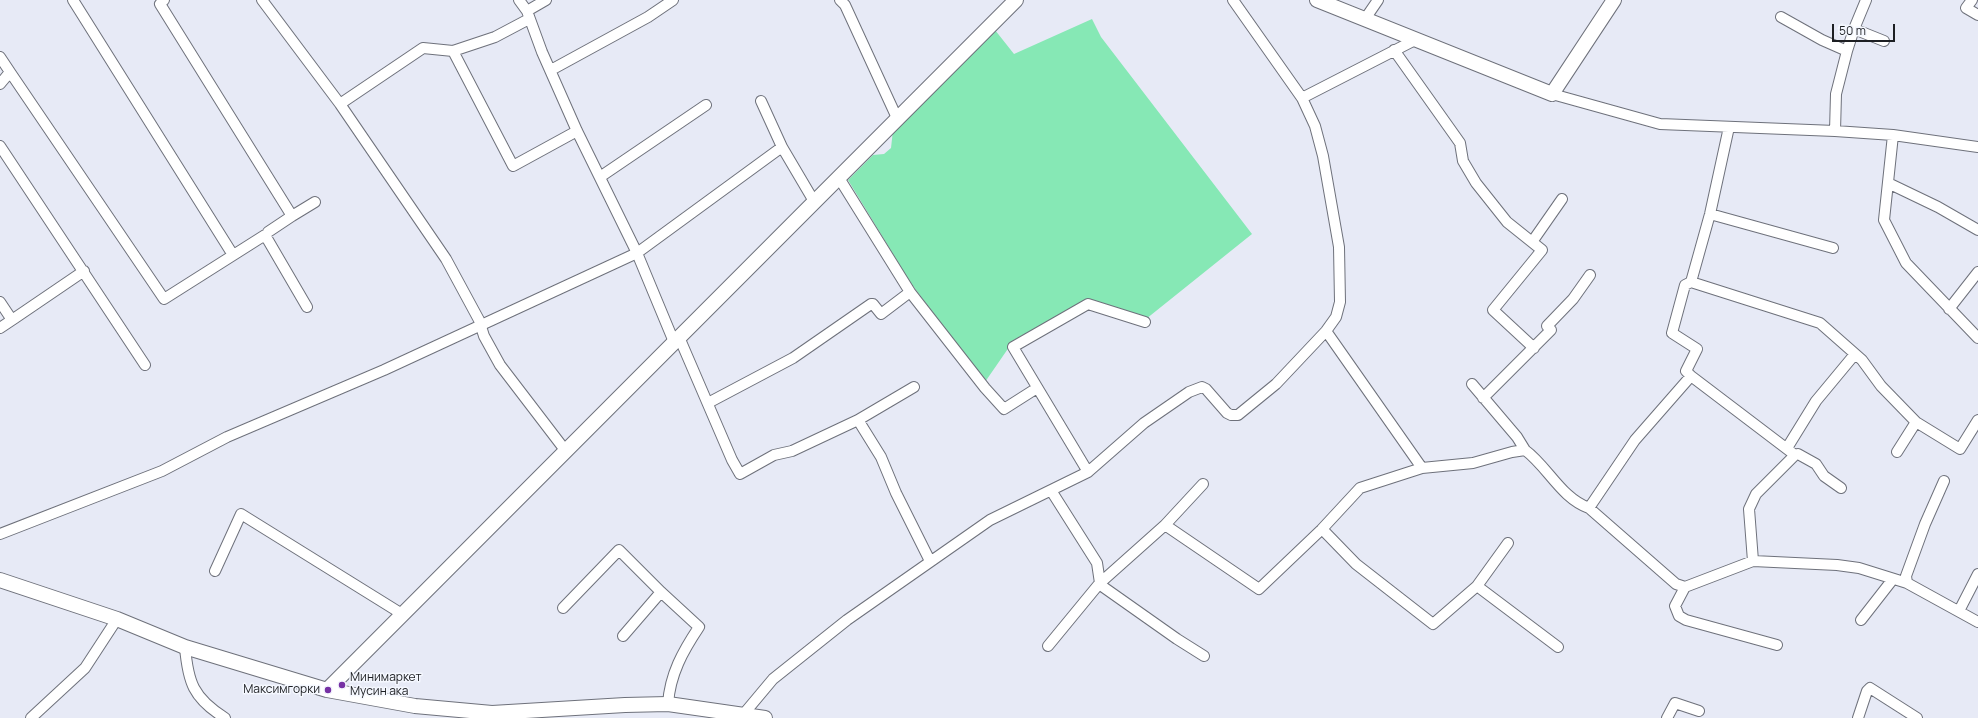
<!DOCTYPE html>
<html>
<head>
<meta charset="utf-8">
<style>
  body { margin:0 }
  #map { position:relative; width:1978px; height:718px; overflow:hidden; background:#e7eaf6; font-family:Manrope,sans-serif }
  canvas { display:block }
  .scale { position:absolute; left:1832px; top:24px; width:63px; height:18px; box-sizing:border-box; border:2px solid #1d1f23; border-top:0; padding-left:5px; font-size:12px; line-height:14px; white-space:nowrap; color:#1d1f23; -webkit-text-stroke:3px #f5f8ff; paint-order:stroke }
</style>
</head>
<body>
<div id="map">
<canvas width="1978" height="718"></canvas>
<div class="scale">50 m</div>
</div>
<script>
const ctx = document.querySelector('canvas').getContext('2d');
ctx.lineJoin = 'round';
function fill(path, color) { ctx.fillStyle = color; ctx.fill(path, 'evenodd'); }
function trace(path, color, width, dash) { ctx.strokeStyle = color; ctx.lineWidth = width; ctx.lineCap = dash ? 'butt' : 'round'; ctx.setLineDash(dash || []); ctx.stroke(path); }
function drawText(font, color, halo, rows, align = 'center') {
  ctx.font = font + ' Manrope,sans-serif'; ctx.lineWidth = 3; ctx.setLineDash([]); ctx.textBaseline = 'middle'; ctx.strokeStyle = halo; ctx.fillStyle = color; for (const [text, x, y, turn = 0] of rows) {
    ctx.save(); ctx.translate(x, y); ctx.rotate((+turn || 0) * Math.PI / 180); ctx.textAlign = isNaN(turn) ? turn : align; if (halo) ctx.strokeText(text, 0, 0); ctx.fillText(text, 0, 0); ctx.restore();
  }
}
const green = new Path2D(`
  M1092 19 1101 37 1252 234 1146 319 1087 300 1014 340 985 382 910 282 848 180 873 155 884 154 891 148 893 130 995 30 1014 54Z`);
const street = new Path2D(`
  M73 0 233 255
  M164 0 160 4 292 216 268 232
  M262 0 340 104 446 259 479 320 484 336 500 365 565 450
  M519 0 527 11 542 52 577 131 637 253 674 342
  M840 0 845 5 897 118
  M1233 0 1302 98
  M1866 0 1854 29 1884 41
  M1972 0 1966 8 1978 15
  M527 11 546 0
  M1781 17 1822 40 1847 51 1854 29
  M1365 19 1378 0
  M1394 50 1460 143 1463 161 1476 183 1507 222 1542 250 1493 310 1534 348
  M453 51 495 37 529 19
  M0 57 10 72
  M551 70 648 17 673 0
  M0 84 10 72 164 299 265 235 307 307
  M1552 94 1660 124 1835 131 1893 135 1978 147
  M761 101 782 147
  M340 104 423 48 453 51 513 166 577 131
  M1729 127 1710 214 1691 282 1820 323 1862 360 1881 386 1916 422
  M1835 131 1836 94 1847 51
  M1893 135 1884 220 1906 263 1978 338
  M0 146 145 365
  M600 177 706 105
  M839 178 910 292
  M1888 183 1938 207 1978 230
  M1710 214 1833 248
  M292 216 315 202
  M1532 242 1562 199
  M1691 282 1685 285 1672 333 1697 349 1686 371 1691 376
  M0 302 12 320 0 328
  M1949 309 1978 272
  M12 320 84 271
  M1326 331 1422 468
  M679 337 732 460 740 474 774 455 792 451 858 420
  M1472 384 1517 437 1525 450
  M914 387 858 420 881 457 896 493 930 561
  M1483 398 1551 330 1547 326 1573 299 1590 275
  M708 403 793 358 871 304H873L881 314 910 292 985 388 1004 409 1037 388
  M1787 448 1816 401 1855 354
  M1897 452 1916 422 1960 449 1978 420
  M1795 455 1798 454 1816 464 1824 476 1841 488
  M1088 472 1013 347 1088 304 1145 322
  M1052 492 1097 563 1100 583
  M1589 508 1635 440 1691 376 1795 455 1756 494 1749 509 1753 561
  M1165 525 1203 484
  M0 534 162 471 227 437 384 370 637 253 782 147 815 203
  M215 571 241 514 402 614
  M1907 583 1906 576 1925 524 1944 481
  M1477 586 1508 543
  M1685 587 1675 606 1679 616 1686 620 1777 645
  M563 608 619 550 661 592 699 627C683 651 670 674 668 704
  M1959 611 1978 574
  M1861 620 1893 579
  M623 636 661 592
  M1048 646 1099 584
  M185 647C188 682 193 698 225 718
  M1558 647 1477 586 1433 624 1356 564 1322 529 1360 488 1422 468 1473 463 1512 452 1525 450C1548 467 1561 498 1589 508L1676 584 1685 587 1753 561 1837 565 1859 568 1907 583 1978 622
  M1204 656 1177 639 1099 584 1100 583 1165 525 1259 589 1322 529
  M742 716 773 679 847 620 990 520 1088 472 1144 423 1189 392 1202 387 1206 389 1227 413 1231 415H1238L1276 384 1326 331 1336 317 1340 302 1339 247 1323 156 1315 126 1302 98 1415 40
  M31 718 85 668 117 619
  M1667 718 1675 703 1699 711
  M1858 718 1867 691 1870 688 1917 718`);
const secondary = new Path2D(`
  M1317 0 1552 94 1614 0
  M0 580 117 619 185 647 327 690 415 706 492 713 625 705 668 704 765 718
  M327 690 1016 0`);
const markers = [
  [342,685,4,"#7631a4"],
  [328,690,4,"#7631a4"]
];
const poiNames = [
  ["Минимаркет",350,678],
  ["Мусин ака",350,692],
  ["Максимгорки",320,690,"right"]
];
fill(green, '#86e8b5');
trace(street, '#6e717b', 12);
trace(secondary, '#6e717b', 16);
trace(street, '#fff', 10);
trace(secondary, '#fff', 14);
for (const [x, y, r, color] of markers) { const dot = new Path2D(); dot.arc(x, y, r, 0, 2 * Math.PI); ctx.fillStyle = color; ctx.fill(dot); trace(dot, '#f5f8ff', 1.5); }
drawText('12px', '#1d1f23', '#f5f8ff', poiNames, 'left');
</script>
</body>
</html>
